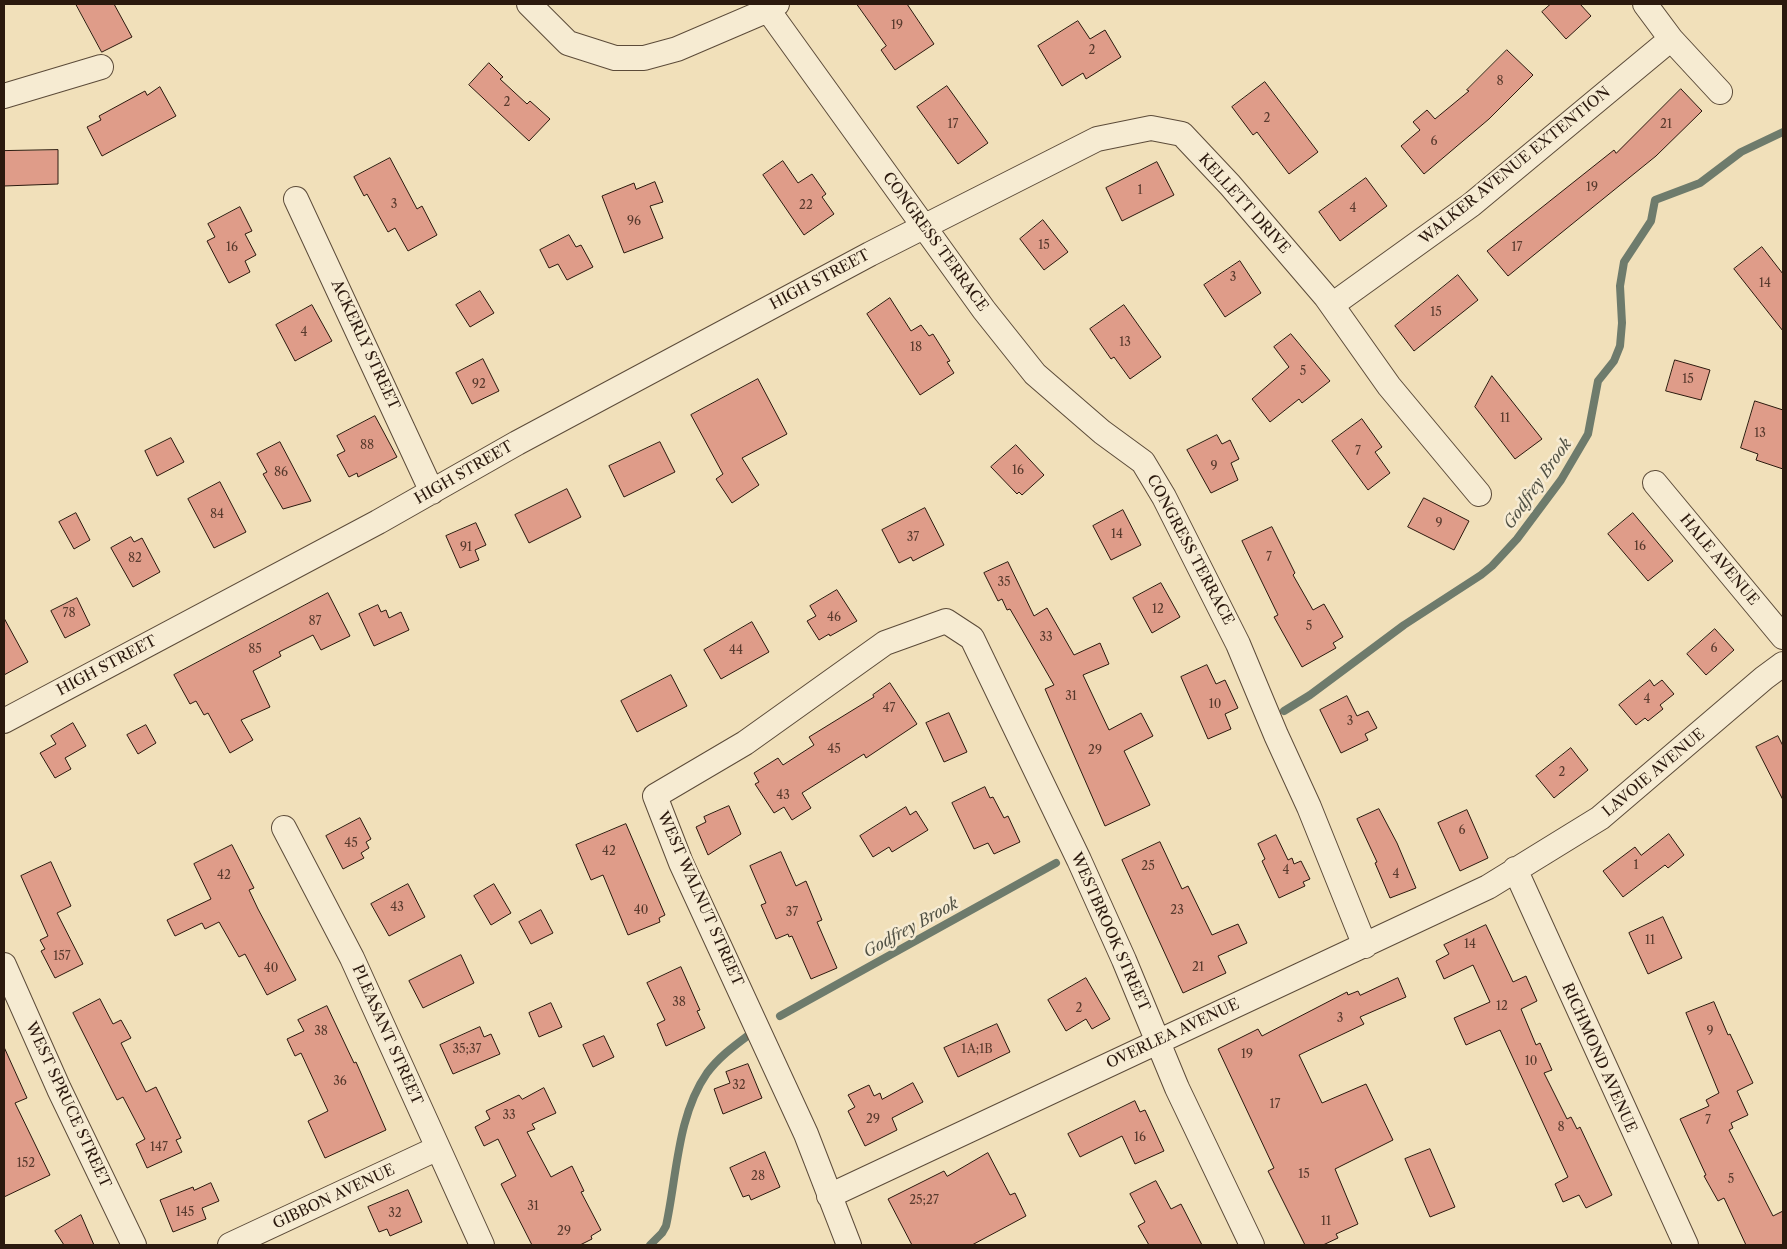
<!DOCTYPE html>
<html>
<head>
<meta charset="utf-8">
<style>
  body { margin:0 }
  #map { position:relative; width:1787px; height:1249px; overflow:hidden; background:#f1e0ba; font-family:"Libre Caslon Text",serif }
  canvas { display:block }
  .frame { position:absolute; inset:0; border:5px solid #2b190e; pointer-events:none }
</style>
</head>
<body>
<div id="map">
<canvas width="1787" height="1249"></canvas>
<div class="frame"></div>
</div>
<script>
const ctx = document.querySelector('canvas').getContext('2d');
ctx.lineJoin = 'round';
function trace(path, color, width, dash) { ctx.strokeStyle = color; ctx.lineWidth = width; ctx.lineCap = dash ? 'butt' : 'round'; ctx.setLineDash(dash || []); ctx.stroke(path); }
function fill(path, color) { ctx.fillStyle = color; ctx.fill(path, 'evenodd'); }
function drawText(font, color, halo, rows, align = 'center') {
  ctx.font = font + ' "Libre Caslon Text",serif'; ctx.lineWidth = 5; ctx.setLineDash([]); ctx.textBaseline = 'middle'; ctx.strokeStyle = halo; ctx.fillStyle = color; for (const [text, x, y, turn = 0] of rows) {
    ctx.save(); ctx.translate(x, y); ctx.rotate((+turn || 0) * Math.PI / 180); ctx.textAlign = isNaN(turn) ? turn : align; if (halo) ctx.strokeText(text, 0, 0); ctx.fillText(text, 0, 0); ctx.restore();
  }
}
const stream = new Path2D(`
  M1284 711 1310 695 1404 625 1481 575 1492 566 1517 539 1561 480 1588 434 1598 381 1614 361 1620 346 1622 323 1620 286 1624 262 1651 221 1655 200 1700 183 1741 152 1783 132
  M780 1016 1056 863
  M650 1245 662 1233 666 1226C677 1176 677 1116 707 1073 719 1057 734 1046 750 1034`);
const building = new Path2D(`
  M76 4H114L132 37 102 52Z
  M857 4H907L934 44 895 70 881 50 886 46Z
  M1551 4H1580L1591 16 1566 39 1542 12Z
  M1078 21 1090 39 1105 30 1121 57 1086 79 1083 73 1062 86 1038 46Z
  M1507 50 1533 75 1489 119 1424 174 1401 146 1420 130 1413 122 1427 110 1435 119 1469 91 1467 90Z
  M489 63 503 77 500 79 527 104 530 101 550 119 529 141 469 85Z
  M1265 82 1318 152 1289 174 1257 132 1253 135 1232 107Z
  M947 86 988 143 958 164 917 107Z
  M160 87 176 116 102 156 87 127 101 120 99 116 145 91 147 95Z
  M1681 89 1702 111 1656 156 1508 276 1487 251 1614 150 1616 153Z
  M58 150V184L4 186V151Z
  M390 158 417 209 422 206 437 235 408 251 395 228 388 232 367 194 364 196 354 177Z
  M783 161 798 183 812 174 826 194 822 197 834 214 804 235 763 175Z
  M1157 162 1174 195 1122 221 1106 188Z
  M1366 178 1387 206 1340 241 1319 212Z
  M655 182 663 202 650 206 663 238 624 253 602 196 634 183 636 189Z
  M240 207 252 231 245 234 256 255 245 261 250 272 229 283 207 241 215 237 208 224Z
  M1043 220 1068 252 1044 270 1020 239Z
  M569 235 576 247 581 245 593 267 567 280 558 264 549 268 540 250Z
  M1762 247 1783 274V331L1734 269Z
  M1240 261 1261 293 1225 317 1204 285Z
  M1458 275 1478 300 1414 351 1395 326Z
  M480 291 494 313 470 327 456 305Z
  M890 298 911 331 921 325 929 336 933 334 950 361 947 362 954 373 920 395 867 314Z
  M312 305 332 341 295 361 276 325Z
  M1124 305 1161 357 1130 379 1114 357 1111 359 1090 329Z
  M1291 334 1330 381 1302 403 1299 399 1270 422 1252 399 1289 367 1274 347Z
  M483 359 499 391 472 404 456 373Z
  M1675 360 1710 370 1701 400 1666 391Z
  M1492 376 1542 439 1515 459 1475 407Z
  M758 379 787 434 742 458 759 485 732 503 716 479 723 474 691 415Z
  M1755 401 1783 410V469L1756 460 1758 454 1741 448Z
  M375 416 397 457 358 477 357 473 349 477 337 455 345 451 337 436Z
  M1362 419 1382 447 1375 452 1390 473 1368 490 1332 441Z
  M1217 435 1222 444 1230 440 1239 459 1231 463 1238 480 1211 493 1187 450Z
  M171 438 184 462 157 476 145 451Z
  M280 442 311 501 283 509 263 474 267 472 257 454Z
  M660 442 675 472 624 497 609 466Z
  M1016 445 1044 475 1022 495 1019 492 1017 494 991 467Z
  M220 482 246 532 214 548 188 499Z
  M567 489 581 517 529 543 515 515Z
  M1424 498 1469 521 1454 550 1408 527Z
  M925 508 944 545 913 561 911 557 899 563 882 530Z
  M1123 510 1141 545 1111 560 1093 526Z
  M76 513 90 540 74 549 59 522Z
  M1633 513 1673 561 1648 581 1608 534Z
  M476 523 486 545 475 550 479 560 460 568 446 536Z
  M1272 527 1295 573 1293 575 1313 610 1324 604 1343 637 1333 643 1336 648 1302 667 1274 617 1278 615 1242 541Z
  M131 537 134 542 142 538 160 572 133 587 111 548Z
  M1008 562 1034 616 1047 608 1074 655 1100 643 1109 664 1083 675 1109 730 1141 713 1153 736 1124 751 1150 805 1105 826 1045 689 1054 685 1010 609 1007 610 1002 599 998 601 984 573Z
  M1161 583 1180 617 1152 633 1133 598Z
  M837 590 857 621 830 636 829 634 819 640 807 621 816 616 810 606Z
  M328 593 350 636 321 650 313 635 279 652 281 656 253 671 270 707 241 720 253 740 230 753 208 713 204 715 196 701 190 704 174 675Z
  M77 598 90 625 65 638 51 611Z
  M378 605 381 612 386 610 389 618 401 612 409 630 374 646 359 614Z
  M4 618 28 662 4 675Z
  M752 622 769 652 721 679 704 650Z
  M1715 629 1734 650 1706 675 1687 654Z
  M1207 665 1216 684 1225 680 1238 708 1225 714 1231 729 1208 739 1181 677Z
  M671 675 687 706 637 732 621 701Z
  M1650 680 1654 686 1662 680 1674 694 1660 705 1663 709 1648 721 1645 718 1636 725 1619 705Z
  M890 683 917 724 866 758 864 754 802 793 811 808 792 820 784 807 774 813 755 784 759 782 754 773 778 758 783 765 814 745 809 737 874 697 873 695Z
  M1347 696 1357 716 1368 711 1377 728 1365 734 1368 740 1341 753 1320 710Z
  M949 713 967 752 944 762 926 723Z
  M73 723 86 746 65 758 71 769 55 778 40 753 56 744 51 736Z
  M146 725 156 743 138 754 127 735Z
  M1778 736 1783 746V800L1756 747Z
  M1571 748 1588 770 1554 798 1536 776Z
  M985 787 990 798 993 797 1004 818 1008 816 1020 842 994 854 988 843 974 849 952 803Z
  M729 806 741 834 708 855 696 827 706 822 704 817Z
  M906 807 910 815 916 811 928 830 892 852 889 847 873 857 860 836Z
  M1379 809 1397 843 1416 888 1390 898 1375 863 1377 862 1357 819Z
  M1467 810 1488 858 1460 871 1438 823Z
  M360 818 371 839 366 842 369 848 361 853 364 858 343 869 326 836Z
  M626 824 665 915 659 918 660 922 628 935 603 875 591 880 576 845Z
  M1669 834 1684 855 1668 868 1665 865 1623 897 1603 871 1635 847 1641 855Z
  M1276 835 1288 860 1292 858 1294 864 1301 861 1310 879 1303 882 1305 886 1279 898 1262 861 1265 859 1258 844Z
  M1160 842 1182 889 1188 886 1212 935 1238 924 1247 943 1218 956 1226 973 1183 993 1122 860Z
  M232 845 254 888 249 890 258 909 296 980 267 995 245 954 239 957 219 922 205 929 202 923 175 936 167 920 211 899 194 864Z
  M781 852 796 886 806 881 822 920 817 922 837 968 811 979 792 936 789 937 788 934 776 939 761 905 766 903 750 866Z
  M51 862 71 906 57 913 83 964 55 978 41 951 45 949 40 940 48 936 21 876Z
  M408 884 425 917 389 936 371 904Z
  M494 884 511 913 491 925 474 896Z
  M541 910 553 933 531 944 519 922Z
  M1663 917 1682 958 1648 974 1629 933Z
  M1486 925 1513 982 1526 976 1537 1001 1521 1009 1536 1045 1540 1043 1552 1070 1544 1073 1567 1119 1571 1117 1577 1129 1580 1127 1612 1195 1586 1208 1579 1195 1563 1202 1555 1184 1568 1177 1500 1030 1466 1045 1454 1018 1490 1002 1473 965 1444 979 1436 961 1449 954 1444 945Z
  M461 955 474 983 423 1008 409 981Z
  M681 967 700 1010 697 1011 705 1028 666 1046 657 1024 665 1020 647 983Z
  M1086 978 1110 1019 1092 1029 1086 1019 1066 1031 1048 1000Z
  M1398 978 1406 997 1360 1017 1364 1024 1299 1055 1322 1103 1366 1084 1393 1140 1335 1169 1358 1224 1336 1234 1338 1238 1323 1245H1305L1268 1171 1274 1168 1218 1049 1258 1029 1262 1036 1347 992 1348 995 1358 991 1360 995Z
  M100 999 113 1024 121 1020 131 1038 121 1043 146 1092 156 1087 181 1138 176 1140 182 1152 147 1168 136 1144 145 1139 123 1097 117 1100 73 1013Z
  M1714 1002 1728 1035 1730 1034 1753 1083 1737 1091 1748 1115 1731 1123 1733 1128 1729 1130 1773 1216 1783 1211V1245H1746L1724 1198 1718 1201 1704 1176 1706 1175 1680 1119 1709 1106 1706 1100 1719 1093 1686 1013Z
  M551 1003 562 1027 539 1037 529 1013Z
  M327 1006 354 1063 356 1062 386 1130 325 1158 308 1121 328 1111 301 1053 295 1056 287 1039 304 1031 298 1020Z
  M997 1024 1010 1052 958 1077 944 1048Z
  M480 1027 484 1037 491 1034 500 1054 453 1074 440 1045Z
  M604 1036 614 1057 593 1067 583 1045Z
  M4 1047 27 1098 15 1103 50 1175 4 1197Z
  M748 1064 762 1098 723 1114 714 1089 730 1083 726 1072Z
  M913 1083 923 1102 892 1118 897 1130 865 1146 848 1111 855 1107 848 1095 869 1085 874 1096 880 1093 882 1099Z
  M544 1088 556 1113 532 1124 535 1129 527 1132 551 1177 572 1166 584 1191 581 1192 601 1230 591 1236 592 1239 580 1245H532L501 1184 516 1176 498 1139 484 1146 475 1127 490 1119 486 1111 519 1095 522 1099Z
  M1135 1101 1140 1112 1145 1110 1164 1151 1135 1164 1122 1136 1080 1157 1068 1134Z
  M1430 1149 1455 1207 1430 1217 1405 1159Z
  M765 1152 780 1187 751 1200 749 1195 743 1197 730 1168Z
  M988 1153 1010 1195 1015 1193 1026 1216 972 1245H912L888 1199 944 1171 947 1176Z
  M1156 1181 1171 1209 1181 1204 1202 1245H1149L1138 1226 1145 1222 1130 1194Z
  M211 1183 219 1201 202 1208 206 1219 173 1232 160 1200 193 1187 194 1190Z
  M408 1190 422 1222 390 1236 387 1229 379 1232 368 1207Z
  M81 1215 94 1245H64L55 1231Z`);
const minor = new Path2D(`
  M529 4 568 43 615 58H644L677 49 768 10
  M777 4 768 10 984 310 1035 374 1102 432 1143 462 1164 497 1238 644 1276 735 1309 807 1365 946
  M1645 4 1671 39 1720 92
  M4 96 101 67
  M296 199 432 492
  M1332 305 1471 205 1671 39
  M1655 483 1783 637
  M4 721 378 522 517 443 870 254 1097 139 1151 128 1182 134 1230 185 1326 297 1389 386 1479 494
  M284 828 352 958 482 1245
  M1515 869 1686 1245
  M4 965 59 1089 134 1245
  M829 1196 1488 887 1600 818 1764 678 1783 664
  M230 1245 438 1148
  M849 1245 806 1134 681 863 655 796 745 743 885 643 946 621 972 638 1079 860 1124 960 1177 1088 1252 1245`);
const numberNames = [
  ["19",897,26],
  ["2",1092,51],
  ["8",1500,82],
  ["2",507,103],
  ["2",1267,119],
  ["17",953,125],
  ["21",1666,125],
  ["6",1434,142],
  ["19",1592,188],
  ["1",1140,191],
  ["3",394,205],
  ["22",806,206],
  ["4",1353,209],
  ["96",634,222],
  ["15",1044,246],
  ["16",232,248],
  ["17",1517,248],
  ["3",1233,278],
  ["14",1765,284],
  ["15",1436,313],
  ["4",304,333],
  ["13",1125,343],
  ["18",916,348],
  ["5",1303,372],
  ["15",1688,380],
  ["92",479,385],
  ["11",1505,419],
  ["13",1760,434],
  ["88",367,446],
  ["7",1358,452],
  ["9",1214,467],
  ["16",1018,471],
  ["86",281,473],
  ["84",217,515],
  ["9",1439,524],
  ["14",1117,535],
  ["37",913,538],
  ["16",1640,547],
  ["91",466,548],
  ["7",1269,558],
  ["82",135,559],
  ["35",1004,583],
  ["12",1158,610],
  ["78",69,614],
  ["46",834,618],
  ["87",315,622],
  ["5",1309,627],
  ["33",1046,638],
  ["6",1714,649],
  ["85",255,650],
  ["44",736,651],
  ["31",1071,697],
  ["4",1647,700],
  ["10",1215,705],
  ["47",889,709],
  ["3",1350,722],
  ["45",834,750],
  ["29",1095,751],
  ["2",1562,773],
  ["43",783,796],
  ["6",1462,831],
  ["45",351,844],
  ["42",609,852],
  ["1",1636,866],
  ["25",1148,867],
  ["4",1286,871],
  ["4",1396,875],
  ["42",224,876],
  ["43",397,908],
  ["40",641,911],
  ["23",1177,911],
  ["37",792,913],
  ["11",1650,941],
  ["14",1470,945],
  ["157",62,957],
  ["21",1198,968],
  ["40",271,969],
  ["38",679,1003],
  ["12",1502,1007],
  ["2",1079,1009],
  ["3",1340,1019],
  ["38",321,1032],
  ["9",1710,1032],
  ["35;37",467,1050],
  ["1A;1B",977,1050],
  ["19",1247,1055],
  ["10",1531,1062],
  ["36",340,1082],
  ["32",739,1086],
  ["17",1275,1105],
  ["33",509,1116],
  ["29",873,1120],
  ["7",1708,1121],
  ["8",1561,1128],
  ["16",1140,1138],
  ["147",159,1148],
  ["152",26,1164],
  ["15",1304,1175],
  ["28",758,1177],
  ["5",1731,1180],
  ["25;27",924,1201],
  ["31",533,1207],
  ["145",185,1213],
  ["32",395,1214],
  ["11",1326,1222],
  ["29",564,1232]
];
const streetNames = [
  ["WALKER AVENUE EXTENTION",1515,166,-39],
  ["KELLETT DRIVE",1244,204,48],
  ["CONGRESS TERRACE",935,242,54],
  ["HIGH STREET",820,280,-28],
  ["ACKERLY STREET",365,345,65],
  ["HIGH STREET",464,473,-30],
  ["CONGRESS TERRACE",1190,550,62],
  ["HALE AVENUE",1719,560,50],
  ["HIGH STREET",107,666,-28],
  ["LAVOIE AVENUE",1654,773,-40],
  ["WEST WALNUT STREET",700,899,66],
  ["WESTBROOK STREET",1110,932,66],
  ["OVERLEA AVENUE",1173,1034,-25],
  ["PLEASANT STREET",387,1035,66],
  ["RICHMOND AVENUE",1599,1058,66],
  ["WEST SPRUCE STREET",68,1105,65],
  ["GIBBON AVENUE",334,1197,-25]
];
const waterNames = [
  ["Godfrey Brook",1538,484,-55],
  ["Godfrey Brook",911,928,-29]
];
trace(stream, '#6e7b6c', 8);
fill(building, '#df9c89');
trace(building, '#2b190e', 1);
trace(minor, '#5c4b39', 26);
trace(minor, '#f6ebd2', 24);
drawText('12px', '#583a2d', null, numberNames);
drawText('15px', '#2b190e', '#f6ebd2', streetNames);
drawText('italic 16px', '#525245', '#f6ebd2', waterNames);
</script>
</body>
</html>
